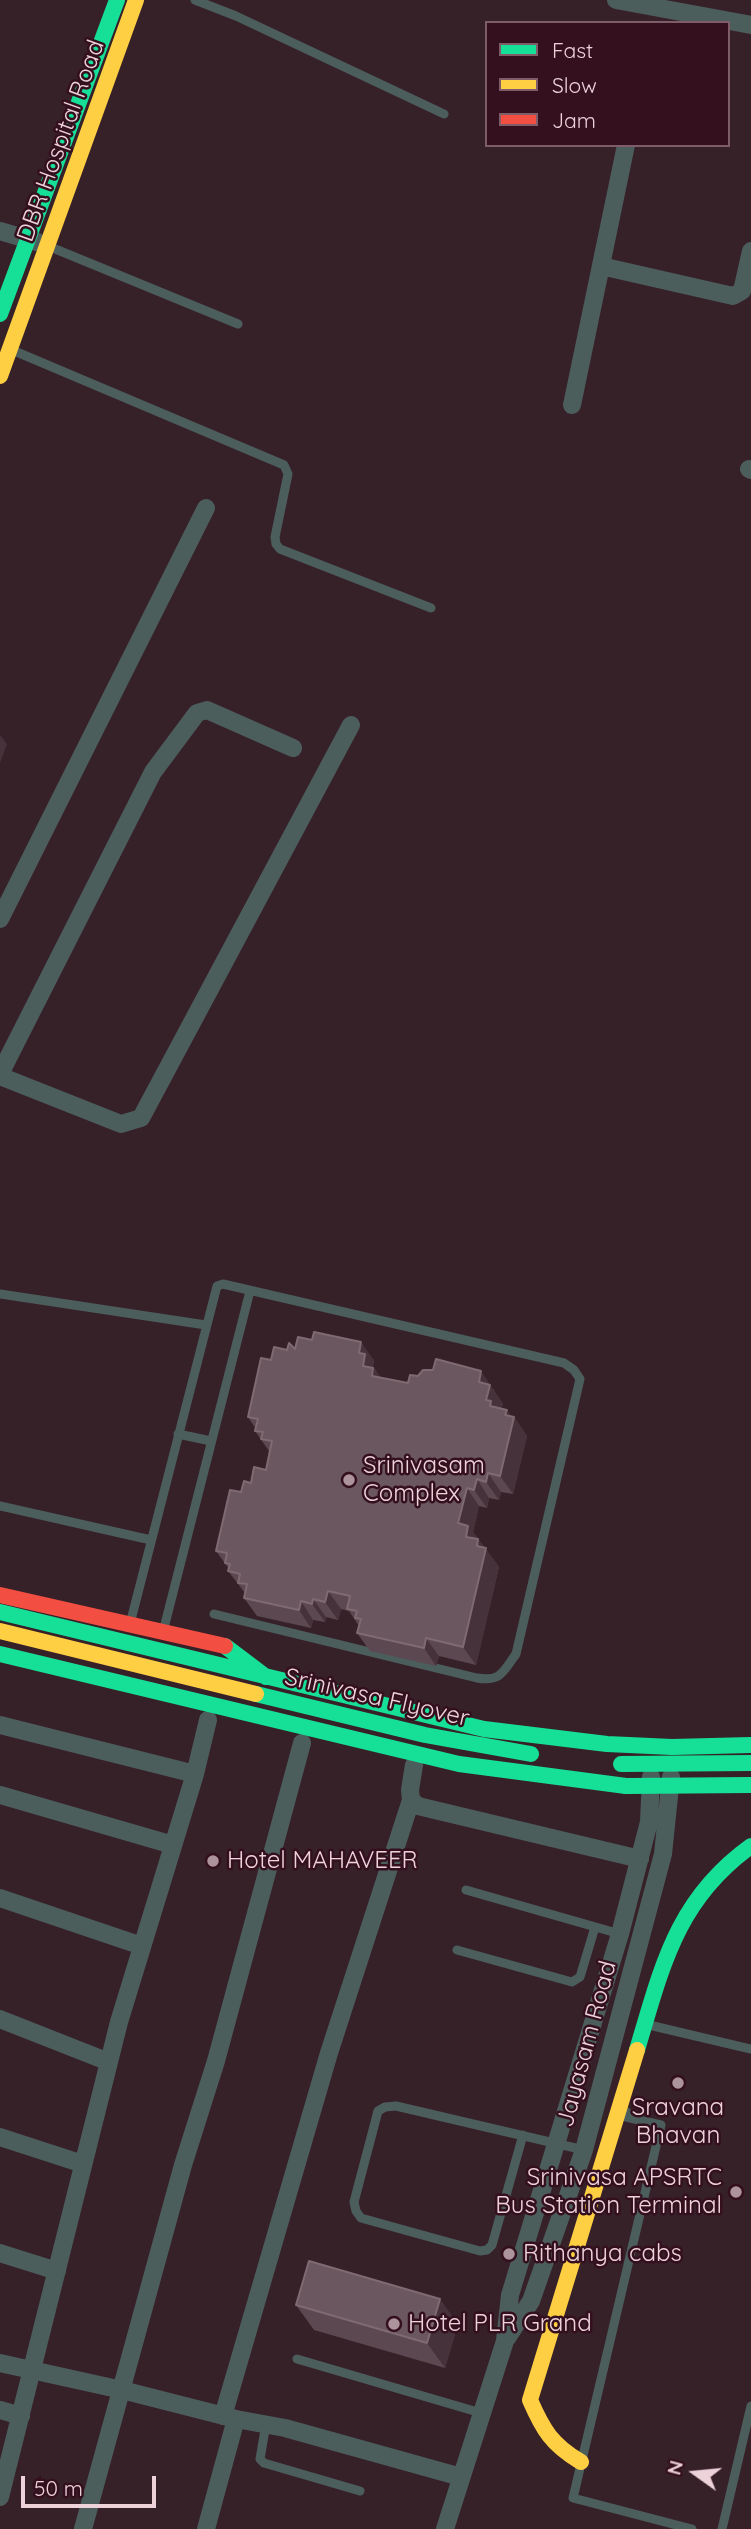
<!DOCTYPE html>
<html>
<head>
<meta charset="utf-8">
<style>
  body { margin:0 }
  #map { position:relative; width:751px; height:2529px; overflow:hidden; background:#372129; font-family:Quicksand,sans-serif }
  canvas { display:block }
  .legend { position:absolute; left:485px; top:21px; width:245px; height:126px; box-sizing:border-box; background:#340f1d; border:2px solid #7e5d69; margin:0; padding:9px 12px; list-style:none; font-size:21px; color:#edd2da }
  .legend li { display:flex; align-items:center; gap:14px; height:35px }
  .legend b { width:35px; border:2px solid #7e5d69 }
  .north { position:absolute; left:660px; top:2438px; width:70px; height:70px; -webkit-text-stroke:5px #340f1d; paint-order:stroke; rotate:285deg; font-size:19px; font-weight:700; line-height:28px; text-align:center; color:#edd2da }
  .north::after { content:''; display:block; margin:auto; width:24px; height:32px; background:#edd2da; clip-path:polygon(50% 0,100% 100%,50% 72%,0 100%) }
  .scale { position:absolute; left:21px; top:2476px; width:135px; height:32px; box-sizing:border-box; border:4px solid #edd2da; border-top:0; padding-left:9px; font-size:21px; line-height:24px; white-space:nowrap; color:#edd2da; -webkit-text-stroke:5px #340f1d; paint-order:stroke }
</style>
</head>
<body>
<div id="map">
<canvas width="751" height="2529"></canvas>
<ul class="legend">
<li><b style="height:9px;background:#16e098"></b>Fast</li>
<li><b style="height:9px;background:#ffcf43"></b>Slow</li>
<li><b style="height:9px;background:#f24e42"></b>Jam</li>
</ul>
<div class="north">N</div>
<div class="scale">50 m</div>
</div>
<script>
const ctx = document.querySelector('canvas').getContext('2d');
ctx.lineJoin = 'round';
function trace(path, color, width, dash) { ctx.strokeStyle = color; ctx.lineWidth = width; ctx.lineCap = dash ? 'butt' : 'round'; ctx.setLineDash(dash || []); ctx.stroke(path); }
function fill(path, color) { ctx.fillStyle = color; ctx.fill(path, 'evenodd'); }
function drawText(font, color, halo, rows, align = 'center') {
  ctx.font = font + ' Quicksand,sans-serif'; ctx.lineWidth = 5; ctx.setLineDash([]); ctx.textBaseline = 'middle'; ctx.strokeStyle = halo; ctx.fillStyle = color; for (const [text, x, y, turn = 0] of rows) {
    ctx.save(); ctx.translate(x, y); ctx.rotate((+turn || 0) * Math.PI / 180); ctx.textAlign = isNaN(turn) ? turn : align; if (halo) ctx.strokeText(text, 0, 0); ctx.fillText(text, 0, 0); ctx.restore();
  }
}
const lane = new Path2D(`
  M195 0 236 16 444 114
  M48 246 238 324
  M12 350 284 465 288 474 275 537 276 544 280 549 431 608
  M0 1294 206 1325
  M178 1434 211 1441
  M0 1506 151 1540
  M131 1620 217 1286 223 1284 564 1363 574 1370 580 1379 516 1654C503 1672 501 1682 477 1678L214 1614
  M164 1628 250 1291
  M466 1890 620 1934
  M457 1950 572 1982 580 1977 595 1927
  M649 2025 751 2049
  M627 2112 626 2117 661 2125 573 2498 692 2529
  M523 2135 492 2245 487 2250 480 2251 361 2218 356 2211 354 2202 378 2111 385 2107 396 2106 584 2150
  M297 2359 481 2413
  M266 2424 260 2459 264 2463 360 2491
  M722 2529 751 2406`);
const street = new Path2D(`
  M616 0 751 25
  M0 231 37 242
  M601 266 733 296 742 291 751 251
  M572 405 626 145
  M749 469 751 470
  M0 919 206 508
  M0 1074 153 772 197 713 207 710 293 748
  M0 1076 121 1124 141 1118 351 725
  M0 1725 195 1774
  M414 1765 410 1790 411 1800 418 1806 640 1859
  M0 1795 173 1845
  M0 1898 142 1946
  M0 2019 109 2062
  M0 2137 83 2164
  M0 2253 57 2271
  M507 2338 531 2301 584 2150 663 1854 671 1777
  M0 2363 122 2390 236 2419 285 2428 461 2477
  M0 2410 21 2416
  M223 2416 329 2053 411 1800
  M0 2497 119 2022 195 1774 208 1720
  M83 2529 183 2165 216 2061 302 1743
  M206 2529 236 2419
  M445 2529 505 2341 510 2295 620 1934 649 1822 651 1777`);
const fast = new Path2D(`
  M0 314 117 0
  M0 1612 484 1729 607 1744 672 1747 751 1745
  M225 1646 266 1677
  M0 1654 459 1764 626 1786
  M256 1694 425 1735 531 1754
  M637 2050C662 1967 676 1900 751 1846`);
const slow = new Path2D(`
  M0 376 136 0
  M0 1631 256 1694
  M581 2462C552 2445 543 2430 530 2400L637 2050`);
const fastBridge = new Path2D(`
  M621 1764 751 1763
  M626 1786 751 1785`);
const jamBridge = new Path2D(`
  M0 1595 225 1646`);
const wall = new Path2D(`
  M295 1349 374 1360 373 1366 380 1377 408 1383 494 1389V1391L503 1404 501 1409 511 1417H514L527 1436 513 1494 501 1492 499 1500 489 1498 487 1508 479 1506 473 1532 499 1567 476 1665 439 1656 436 1666 370 1651 357 1633 359 1626 349 1611 341 1609 338 1620 326 1617 325 1622 313 1620 311 1628 257 1616 244 1598 245 1593 228 1571 229 1569 216 1551 241 1492 266 1470 269 1451 255 1431 256 1429 248 1417 271 1360 287 1350Z
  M296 2305 458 2324 445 2368 314 2330Z`);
const shadedWall = new Path2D(`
  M0 735 7 744 0 763Z
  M361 1342 374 1360 373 1366 386 1387 385 1394 363 1366 359 1353Z
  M481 1371 503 1404 500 1413 503 1424 486 1400 479 1382Z
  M507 1410 514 1420V1417L527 1436 513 1494 500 1476Z
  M488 1473 501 1492 499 1500 486 1482Z
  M477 1479 489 1498 487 1508 474 1490Z
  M467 1488 479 1506 473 1532 499 1567 476 1665 463 1647 466 1537 458 1523Z
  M328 1591 341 1609 338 1620 325 1602Z
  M313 1599 326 1617 325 1622 312 1604Z
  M301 1601 313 1620 311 1628 299 1610Z
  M426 1638 439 1656 436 1666 424 1648Z
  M440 2299 458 2324 445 2368 427 2343Z`);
const building = new Path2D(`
  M314 1332 361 1342 359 1353 365 1354 363 1366 373 1368 372 1376 408 1383 410 1375 418 1376 423 1370H433L436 1359 481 1371 479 1382 490 1385 486 1400 491 1401 490 1406 507 1410 505 1415 514 1417 500 1476 488 1473 486 1482 477 1479 474 1490 467 1488 458 1523 468 1526 466 1537 478 1539 477 1546 486 1548 463 1647 426 1638 424 1648 357 1633 361 1619 355 1618 357 1611 347 1609 350 1596 328 1591 325 1602 313 1599 312 1604 301 1601 299 1610 244 1598 247 1584 238 1583 240 1574 228 1571 230 1564 225 1563 227 1553 216 1551 230 1490 241 1492 244 1481 251 1483 254 1467 266 1470 272 1441 261 1439 263 1432 255 1431 258 1419 248 1417 261 1358 271 1360 274 1347 287 1350 289 1343 295 1349 298 1337 312 1340Z
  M309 2261 440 2299 427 2343 296 2305Z`);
const markers = [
  [349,1480,7,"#ad949c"],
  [213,1861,7,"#ad949c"],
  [678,2083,7,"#ad949c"],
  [736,2192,7,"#ad949c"],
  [509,2254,7,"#ad949c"],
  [394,2324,7,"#ad949c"]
];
const streetNames = [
  ["DBR Hospital Road",61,141,-70],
  ["Srinivasa Flyover",377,1698,13],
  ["Jayasam Road",587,2044,-75]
];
const poiNames = [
  ["Srinivasam",363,1466],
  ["Complex",363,1494],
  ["Hotel MAHAVEER",227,1861],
  ["Sravana",678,2108,"center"],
  ["Bhavan",678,2136,"center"],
  ["Srinivasa APSRTC",722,2178,"right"],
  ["Bus Station Terminal",722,2206,"right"],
  ["Rithanya cabs",523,2254],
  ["Hotel PLR Grand",408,2324]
];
trace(lane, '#4c5e5c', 9);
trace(street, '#4c5e5c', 18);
trace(fast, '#16e098', 16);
trace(slow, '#ffcf43', 16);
trace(fastBridge, '#16e098', 16);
trace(jamBridge, '#f24e42', 16);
fill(wall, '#5b4850');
fill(shadedWall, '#46323a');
fill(building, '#6b575f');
trace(building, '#7f6a72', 2);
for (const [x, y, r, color] of markers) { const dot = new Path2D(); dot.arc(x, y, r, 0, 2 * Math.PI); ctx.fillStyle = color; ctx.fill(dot); trace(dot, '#340f1d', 2.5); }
drawText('24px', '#edd2da', '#340f1d', streetNames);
drawText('24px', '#edd2da', '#340f1d', poiNames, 'left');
</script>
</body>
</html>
